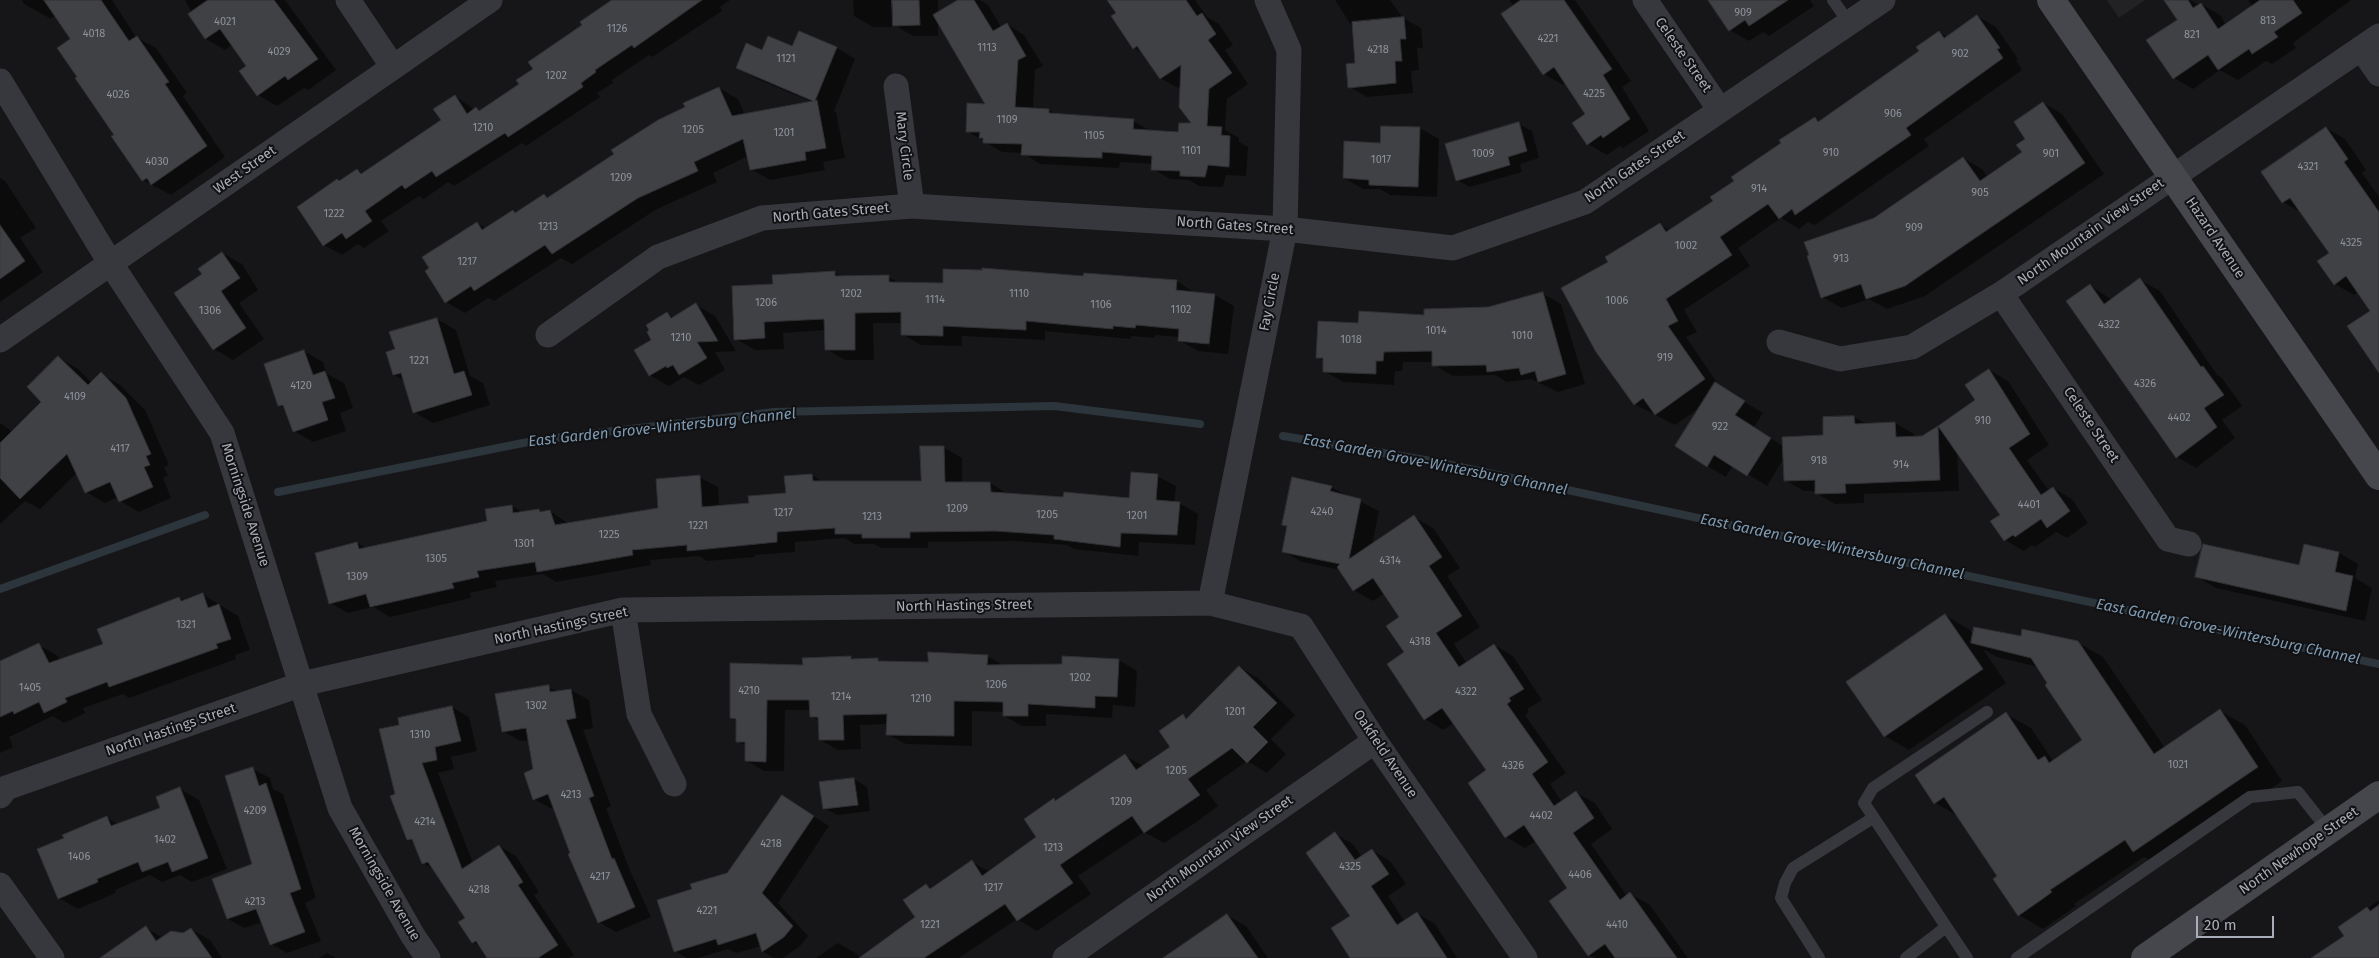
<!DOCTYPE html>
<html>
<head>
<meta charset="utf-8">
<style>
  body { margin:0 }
  #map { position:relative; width:2379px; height:958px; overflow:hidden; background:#161618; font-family:"Fira Sans",sans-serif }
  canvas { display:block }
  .scale { position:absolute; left:2196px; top:916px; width:78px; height:22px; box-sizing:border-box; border:2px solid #a8adb8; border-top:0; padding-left:6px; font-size:15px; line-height:18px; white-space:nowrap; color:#a8adb8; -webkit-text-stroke:4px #111113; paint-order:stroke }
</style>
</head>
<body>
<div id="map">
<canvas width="2379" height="958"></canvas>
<div class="scale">20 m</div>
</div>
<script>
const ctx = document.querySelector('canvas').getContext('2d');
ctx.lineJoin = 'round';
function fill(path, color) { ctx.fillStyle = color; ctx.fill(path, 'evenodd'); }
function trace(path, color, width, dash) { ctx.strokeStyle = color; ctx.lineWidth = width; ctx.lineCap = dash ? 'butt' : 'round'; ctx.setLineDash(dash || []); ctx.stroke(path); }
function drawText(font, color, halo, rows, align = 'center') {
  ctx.font = font + ' "Fira Sans",sans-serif'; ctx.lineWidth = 4; ctx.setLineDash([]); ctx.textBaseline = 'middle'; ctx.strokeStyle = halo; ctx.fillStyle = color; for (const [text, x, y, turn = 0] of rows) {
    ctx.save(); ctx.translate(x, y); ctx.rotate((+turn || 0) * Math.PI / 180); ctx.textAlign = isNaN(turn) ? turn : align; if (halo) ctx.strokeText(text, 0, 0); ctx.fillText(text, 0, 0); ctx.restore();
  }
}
const built = new Path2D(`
  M2107 0H2145L2119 18Z`);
const shadow = new Path2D(`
  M22 0H112L136 37 156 48 187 93 183 96 225 157 171 195 143 180 113 136 115 135 78 77 72 39 55 15 51 19 24 4Z
  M185 0H285L336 70 308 90 304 88 277 106 258 95 248 66 232 44 225 50 206 39Z
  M617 0H730L720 7 722 11 652 57 649 55 612 80 613 83 597 93 600 97 526 146 522 143 454 186 448 182 424 199 419 196 381 221 389 231 364 248 358 244 342 255 324 245 340 182 357 170 364 174 443 121 455 96 475 110 481 112 521 85 584 26Z
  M853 0H938V13L961 0H980L988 5 1001 27 1007 24 1024 35 1043 66 1035 70 1033 109 1049 110 1058 115 1133 121 1151 131 1179 133 1193 125 1182 86 1178 88 1160 78 1144 54 1134 48 1117 13 1108 0H1195L1207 17 1219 24 1233 45 1225 50 1248 84 1227 99 1225 130 1239 138V142L1248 147 1246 176 1226 175 1223 187 1199 186 1189 180 1170 179 1153 169V164L1120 162 1119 168 1040 164 1023 153 1002 152 967 131 987 106 938 21V36H913L897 27H873L854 16Z
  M1335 0H1390L1403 18 1421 28 1423 48H1417L1419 70 1411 71 1413 93 1367 97 1350 87 1357 64 1353 28Z
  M1510 0H1575L1631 81 1622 87 1649 131 1623 148 1620 146 1607 155 1588 144 1587 114 1566 83 1563 85 1544 74Z
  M1709 0H1810L1814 6 1769 36 1763 32 1749 41 1730 30Z
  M2181 0H2190L2199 5 2201 4 2220 15 2226 25 2253 7 2248 0H2351L2293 43 2296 48 2272 64 2266 61 2238 80 2220 70 2193 89 2174 78Z
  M1977 16 1996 27 2018 59 2016 60 2022 70 1924 139 1929 146 1815 225 1808 222 1799 229 1781 218 1738 248 1750 266 1684 310 1697 332 1686 337 1720 387 1763 413 1754 427 1784 447 1825 436 1854 417 1867 424 1895 423 1914 434V438L1923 437 1938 427 1942 430 1977 401 1989 370 2008 381 2049 445 2027 460 2049 491 2053 488 2072 499 2088 523 2067 538 2056 532 2035 547 2032 545 2024 551 2005 540 1998 533 1992 522 2001 515 1957 451 1959 491 1864 494V503L1835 504 1816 493V491H1804L1785 480 1784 458 1767 486 1733 465 1726 477 1707 466 1702 406 1675 425 1634 404 1609 263 1660 225 1671 231 1714 201 1782 143 1815 118 1820 122 1921 52 1939 32 1947 37Z
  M793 48H837L855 59 834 111 836 112 845 158 823 162 825 170 770 180 751 169 748 156 713 173 717 182 657 209 572 264 561 258 494 301 488 298 465 313 446 302 477 223 487 229 513 211 517 214 544 195 549 198 719 88 738 99 745 115 812 102 757 79 738 68 762 52Z
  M2043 103 2062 114 2104 174 1925 296 1887 309 1869 299 1842 308 1822 297 1874 219 1963 158 1982 169 1988 177 2023 153 2027 139Z
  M1519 124 1532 131 1539 158 1520 164 1522 172 1470 187 1457 180Z
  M1420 128 1439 139 1437 197 1390 195 1380 189H1363L1344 178 1382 144Z
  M2326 128 2345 139 2366 170 2362 173 2379 197V362L2371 312 2358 292 2354 295 2335 284 2330 253 2302 213 2283 202Z
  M0 178 5 181 36 228 20 238 43 272 0 302Z
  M222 253 242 264 258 290 239 303 264 339 233 360 214 349 203 275Z
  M834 272 843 277H888L900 283 944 284 1084 277 1177 281 1195 293 1215 295 1234 306 1228 354 1198 351 1179 340V337L1155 335 1154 338 1131 336V339L1045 331V340L962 336V346L921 345 902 334V323H873L874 360H845L826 349V330L783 333 784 349 755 350 736 339 774 285Z
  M2140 280 2160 291 2217 375 2222 378 2242 406 2222 420 2235 438 2196 468 2177 457 2090 285 2112 300Z
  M1542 293 1561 304 1585 384 1558 392 1531 379 1507 382 1495 375 1453 376 1434 365V362H1403L1402 371H1395L1394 385 1343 382 1324 371V361L1317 357 1359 324 1488 309Z
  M696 305 715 316 736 351 715 352 725 370 699 385 684 377 669 386 649 375 653 340 667 314 675 318Z
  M437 319 456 330 470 376 483 383 490 405 433 423 414 412 405 381 394 375 396 350Z
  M304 351 323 362 327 374 344 383 353 408 340 413 346 431 313 442 294 431 286 409 279 405Z
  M59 358 78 369 92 383 101 374 120 385 145 410 169 465 164 467 168 476 163 478 171 498 139 512 120 501 118 497 105 503 86 492 77 473 40 509 25 501 0 524V423L13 432 43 402Z
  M943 447 962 458V483H990L1008 494 1065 498 1130 499 1157 476 1176 486 1174 503H1179L1198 514 1195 545 1139 542 1138 556 1074 549 1067 545 1015 541 928 542V548H881L874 544H854L845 538 795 542V552L755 555V557L707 561 699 556 650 560 651 565 556 582 543 574 495 581 497 587 470 593 471 598 390 617 373 607 348 613 330 603 357 543 366 548 489 522 487 510 512 506 524 513 539 510 543 513 550 511 569 524 659 509 699 477 718 487 719 507 750 505 787 494 812 475 825 483 922 482Z
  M1331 487 1379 511 1372 545 1414 517 1433 528 1460 568 1447 576 1480 627 1454 644 1467 664 1494 645 1513 656 1542 700 1527 709 1529 712 1525 715 1566 773 1550 784 1562 802 1576 793 1595 803 1612 829 1591 844 1627 896 1630 894 1649 904 1688 958H1595L1589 955 1569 889 1536 841 1525 848 1506 837 1469 783 1487 771 1454 723 1443 730 1425 719 1406 652 1401 618 1385 593 1373 601 1354 590 1341 570 1302 562 1283 551 1288 527 1283 524Z
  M2305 546 2339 553 2358 564 2355 578 2372 588 2365 621 2216 588 2197 577 2300 567Z
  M202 594 238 616 250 650 235 655 236 659 129 698 123 694 83 708 85 713 64 723 53 716 9 737 13 747 0 753V662L39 645 58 656 60 660 105 645 179 598 184 601Z
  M1945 615 1970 630 1974 635 2077 642 2103 657 2165 748 2220 711 2245 725 2282 781 2159 865 2144 857 2074 904 2076 906 2043 929 2019 915 1999 876 1958 816 1935 803 2006 714 2031 728 2053 761 2084 741 2038 667 1997 657 1983 649 2006 683 1909 750 1885 736Z
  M987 656 1005 666 1063 665 1119 660 1137 671 1135 707 1113 705 1112 718 1046 714V726H1022L1004 716V712L972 711V746L906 744 887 734 888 724 860 725 861 749 838 750 820 740 819 721 811 717V710H785L784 771H764L746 760V746L737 741 738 722 731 718 804 666 851 657 856 660 877 659 883 663 929 664Z
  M1239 667 1258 678 1295 715 1271 739 1286 754 1267 773 1247 761 1206 790 1218 806 1195 823 1164 843 1144 832 1078 876 1091 894 1037 931 1017 919 959 958H861L917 918 926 885 932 889 972 862 990 872 1038 838 1054 800 1057 801 1125 756 1144 766 1171 747 1183 716 1188 719Z
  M548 687 558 692 571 690 589 700 593 728 583 730 611 806 606 808 629 868 651 917 616 932 599 922 555 808 552 809 534 799V770L529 740 520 741 503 731Z
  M452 707 469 717 477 751 451 757 454 769 438 773 473 863 499 846 516 856 539 892 534 895 574 955 569 958H489L481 947 473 942 467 918 436 871 423 863 415 843 408 839 396 795 401 726Z
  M253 769 270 778 273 789 283 794 316 898 305 903 321 941 287 953 271 944 263 922 244 928 228 919 253 865Z
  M854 779 867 787 870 811 837 815 824 808Z
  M180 789 199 800 227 869 192 882 180 875 162 882 150 875 115 890 116 893 78 909 59 898 66 838 107 818 119 825 162 808Z
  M783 797 829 826 778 903 808 936 800 946 783 958H774L763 952 761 946 736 953 728 949 698 958H687L675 951 694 890 728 874Z
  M1335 834 1353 844 1362 857 1372 850 1390 861 1406 884 1388 896 1405 922 1417 913 1435 924 1457 958H1352V916Z
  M2379 900V958H2314L2346 936 2340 928Z
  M1227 915 1246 926 1268 958H1165Z
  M146 928 163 938 183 935 191 929 210 940 222 958H108Z
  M838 943 857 954 860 958H816Z
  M327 953 336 958H319Z`);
const stream = new Path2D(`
  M1283 436 1437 462 2379 664
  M278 492 538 440 774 412 1054 406 1200 424
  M0 589 205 515`);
const building = new Path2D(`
  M44 0H101L129 41 137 36 169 82 165 84 207 146 151 185 147 178 142 181 111 136 114 135 75 78 77 77 57 48 70 39Z
  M208 0H274L318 59 288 80 285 76 257 96 239 71 246 66 220 29 205 39 188 14Z
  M612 0H702L634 48 632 45 595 70 596 72 581 83 583 87 540 116 508 137 505 133 436 177 432 171 405 189 402 185 365 211 372 221 346 239 342 233 323 246 297 207 337 179 339 181 357 169 361 174 441 120 433 109 455 95 467 114 476 107 479 111 519 84 516 80 533 69 528 62 582 25 580 22Z
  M892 0H919L920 25 893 26Z
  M958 0H974L993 31 1007 23 1026 56 1018 60 1015 107 1049 109V113L1134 119 1133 129 1178 132 1179 123H1191L1179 107 1181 65 1160 79 1137 46 1133 49 1111 16 1116 13 1107 0H1186L1197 16 1202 13 1216 34 1208 40 1232 73 1209 89 1207 126 1222 127 1221 135 1230 136 1229 167 1208 165 1205 177 1180 176V171L1151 170 1152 156 1102 152V158L1021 155 1022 144 983 143V138H979L980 132H966L967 103 985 104 933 15Z
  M1521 0H1564L1612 69 1603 75 1630 119 1603 138 1601 135 1587 145 1572 123 1585 114 1554 67 1543 75 1501 14Z
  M1708 0H1788L1749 26 1745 20 1729 31Z
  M2164 0H2188L2193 8 2201 3 2218 29 2260 0H2293L2302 13 2274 32 2278 37 2252 54 2249 49 2218 70 2208 55 2173 79 2146 40 2177 20Z
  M1977 15 2000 48 1997 49 2003 58 1906 128 1911 135 1795 215 1792 209 1779 219 1768 204 1720 237 1732 255 1666 299 1678 321 1668 326 1705 379 1655 415 1643 398 1634 405 1596 352 1561 288 1608 262 1605 257 1660 223 1666 232 1713 201 1710 197 1734 181 1731 177 1781 143 1779 140 1815 117 1818 122 1919 51 1916 47 1939 31 1944 38Z
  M1404 17 1406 39H1400L1402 61H1395L1396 83 1348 88 1346 64 1355 63 1352 22Z
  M799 31 837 47 815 101 817 100 826 148 805 152 806 160 750 170 743 139 694 162 698 171 638 198 552 254 545 245 474 291 471 286 445 303 425 271 429 268 422 257 477 222 482 230 513 210 515 213 544 194 547 198 614 154 611 150 658 120 685 107 683 103 719 87 732 116 813 101 736 68 746 43 762 50 768 36 792 46Z
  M2043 102 2085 163 1905 286 1866 299 1861 284 1821 298 1807 256 1809 255 1804 242 1874 218 1963 157 1980 181 2022 152 2016 145 2025 139 2014 122Z
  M1519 122 1527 151 1508 157 1510 165 1456 181 1445 144Z
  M1381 126 1420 127 1418 187 1369 185V180L1343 178 1344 141 1380 143Z
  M2326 127 2348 159 2344 162 2379 212V373L2347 326 2370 311 2346 276 2334 285 2317 261 2329 253 2290 198 2282 203 2261 172Z
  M0 225 25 261 0 279Z
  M222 252 240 278 221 291 246 328 213 350 174 293 202 274 198 269Z
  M982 268 1083 276 1084 273 1177 280 1176 290 1215 294 1209 344 1178 341 1179 329 1136 325 1135 328 1113 326V329L1026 321V330L943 326V336L901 335V312L855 313V350H825L824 319 764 322 765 338 734 340 732 286 773 284 772 275 835 271V276L889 275V282L943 283V269L982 270Z
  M2140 278 2201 367 2203 366 2224 395 2204 408 2217 427 2176 458 2066 301 2090 284 2104 304Z
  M1543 292 1566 374 1538 382 1535 371 1521 375 1519 368 1487 372 1486 365 1432 366V351L1384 352 1383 361H1376V374L1323 372V358H1316L1318 321 1358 323 1359 311 1424 315V309L1488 307Z
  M696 303 718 341 697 342 707 358 679 375 673 365 667 368 666 366 649 376 634 350 651 340 647 332 649 330 646 325 667 312 671 318Z
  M437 318 454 374 464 371 472 395 413 413 401 373 393 375 386 352 395 349 389 332Z
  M304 350 313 375 325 371 335 398 322 402 328 420 293 432 283 405 278 406 264 364Z
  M58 356 88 385 101 372 126 398 151 454 146 456 150 465 144 467 153 487 119 502 110 482 85 493 67 454 20 499 0 478V443L41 402 27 387Z
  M1989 369 2030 434 2009 448 2041 495 2053 487 2070 511 2047 528 2041 519 2015 537 2013 535 2004 541 1990 521 2000 515 1938 426 1975 400 1965 385Z
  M1715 382 1745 401 1735 415 1771 438 1747 476 1714 455 1707 467 1675 446Z
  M1854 416 1855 424 1895 422 1896 437 1922 436 1938 426 1940 480 1845 484 1846 493 1815 494V480L1784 481 1782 437 1823 435V417Z
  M920 446H944L945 482H990L991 492 1063 497 1064 492 1129 498 1131 472 1158 474 1156 500 1180 502 1177 535 1121 533 1120 547 1054 539V535L995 531 910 532V538H862V534H835V528L777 532V542L687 551V545L632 550 633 555 537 572 535 562 477 571 479 577 452 583 454 588 370 607 366 594 329 604 315 553 357 542 359 549 487 521 485 509 512 505 513 513 539 509 540 512 550 510 555 525 658 508 656 479 700 475 702 507 749 503 748 496 786 493 784 476 812 474 813 481H921Z
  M1292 477 1332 486 1330 491 1361 499 1349 559 1414 515 1442 557 1429 566 1462 616 1436 633 1459 667 1494 644 1524 689 1509 698 1511 701 1507 704 1548 762 1532 774 1554 806 1576 791 1594 818 1573 833 1620 900 1630 892 1677 958H1615L1605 944 1588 956 1549 901 1567 888 1524 825 1505 838 1468 783 1486 770 1442 708 1424 720 1387 664 1404 652 1386 626 1399 617 1373 578 1353 591 1337 567 1340 564 1282 552 1287 526 1282 525Z
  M2203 544 2299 565 2304 544 2339 552 2335 572 2353 576 2346 611 2195 577Z
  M203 593 208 608 219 604 231 639 216 644 218 648 109 687 107 682 65 698 67 702 44 713 39 702 14 714 13 711 0 717V661L39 643 49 663 103 644 97 629 179 597 181 601Z
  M1945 614 1983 669 1884 737 1846 682Z
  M1974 627 2021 636 2022 629 2078 641 2154 754 2220 709 2258 767 2133 852 2125 840 2050 890 2052 892 2041 900 2018 916 1993 879 1997 876 1944 797 1934 804 1915 775 2006 712 2038 760 2045 756 2049 763 2082 740 2045 685 2047 683 2031 658 1971 643Z
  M928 652 988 655 987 665 1062 664V656L1119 659 1117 697 1095 696V708L1028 704V716H1003V702L954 701V736L886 735 887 714 843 715 844 740H819L818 717H810L809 700H767L766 762 745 761V742H736V719L730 718V663L803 665 802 658 851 656V659L878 658V661L928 662Z
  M1239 666 1277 703 1253 727 1268 742 1247 763 1232 748 1188 779 1200 795 1175 812 1144 833 1132 816 1105 834 1060 865 1073 883 1017 921 1005 904 924 958H859L915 917 903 900 926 884 930 889 972 860 982 876 1036 837 1024 819 1054 798 1055 801 1125 754 1136 770 1170 747 1159 731 1183 714 1186 719Z
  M549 685 550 692 571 689 576 718 566 720 594 796 589 798 612 859 614 858 635 907 598 923 568 854 570 853 548 794 533 800 524 773 533 769 526 728 502 732 495 694Z
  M452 706 461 741 435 747 437 760 422 763 462 869 499 845 523 882 518 885 558 945 538 958H487L476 941 472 943 458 922 465 918 428 862 422 864 412 839 407 840 390 796 395 794 379 729 399 725 398 718Z
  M253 767 259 786 266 783 301 889 290 893 305 932 270 945 256 909 227 919 212 879 252 864 225 776Z
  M854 778 858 805 823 809 819 782Z
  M180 787 208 858 172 872 168 862 142 872 138 862 97 879 98 882 58 899 37 849 64 838 62 835 107 816 111 826 160 808 156 797Z
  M782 795 814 816 762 893 793 926 784 937 762 952 756 933 718 945 716 939 674 952 657 900 692 889 690 884 727 873Z
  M1335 832 1355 860 1372 849 1389 874 1371 886 1397 925 1417 912 1447 958H1350L1331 928 1350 916 1306 853Z
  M2379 905V958H2311L2344 936 2338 927 2367 907 2370 911Z
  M1227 914 1258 958H1163Z
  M146 926 156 941 171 931 183 933 191 928 212 958H100Z`);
const lane = new Path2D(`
  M1833 0 1849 23
  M1819 958 1781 898 1785 883 1793 868 1873 818
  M1906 958 1946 927
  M1967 958 1864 803 1873 788 1987 712
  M2017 958 2250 797 2298 792 2328 830`);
const street = new Path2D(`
  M348 0 393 67
  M1645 0 1720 110
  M2361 48 2379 74
  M0 81 111 264 222 433 340 808 413 936 428 958
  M896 86 912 206
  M2001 294 2168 539 2189 544
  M548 335 658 257 762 218 912 206 1285 229 1453 248 1585 202 1883 0
  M0 340 490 0
  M1779 342 1840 359 1912 347 2001 294 2379 36
  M1210 603 1285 229 1289 50 1267 0
  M623 610 639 714 674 784
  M0 796 6 788 302 684 623 610 1210 603 1301 626 1375 741 1525 958
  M0 885 52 958
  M1065 958 1375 741`);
const secondary = new Path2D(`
  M2051 0 2379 476
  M2145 958 2379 795`);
const numberNames = [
  ["909",1743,13],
  ["813",2268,21],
  ["4021",225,22],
  ["1126",617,29],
  ["4018",94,34],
  ["821",2192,35],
  ["4221",1548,39],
  ["1113",987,48],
  ["4218",1378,50],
  ["4029",279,52],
  ["902",1960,54],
  ["1121",786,59],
  ["1202",556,76],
  ["4225",1594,94],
  ["4026",118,95],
  ["906",1893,114],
  ["1109",1007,120],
  ["1210",483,128],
  ["1205",693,130],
  ["1201",784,133],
  ["1105",1094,136],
  ["1101",1191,151],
  ["910",1831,153],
  ["1009",1483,154],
  ["901",2051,154],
  ["1017",1381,160],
  ["4030",157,162],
  ["4321",2308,167],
  ["1209",621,178],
  ["914",1759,189],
  ["905",1980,193],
  ["1222",334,214],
  ["1213",548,227],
  ["909",1914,228],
  ["4325",2351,243],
  ["1002",1686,246],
  ["913",1841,259],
  ["1217",467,262],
  ["1202",851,294],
  ["1110",1019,294],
  ["1114",935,300],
  ["1006",1617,301],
  ["1206",766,303],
  ["1106",1101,305],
  ["1102",1181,310],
  ["1306",210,311],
  ["4322",2109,325],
  ["1014",1436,331],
  ["1010",1522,336],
  ["1210",681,338],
  ["1018",1351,340],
  ["919",1665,358],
  ["1221",419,361],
  ["4326",2145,384],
  ["4120",301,386],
  ["4109",75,397],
  ["4402",2179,418],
  ["910",1983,421],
  ["922",1720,427],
  ["4117",120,449],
  ["918",1819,461],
  ["914",1901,465],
  ["4401",2029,505],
  ["1209",957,509],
  ["4240",1322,512],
  ["1217",783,513],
  ["1205",1047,515],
  ["1201",1137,516],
  ["1213",872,517],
  ["1221",698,526],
  ["1225",609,535],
  ["1301",524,544],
  ["1305",436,559],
  ["4314",1390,561],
  ["1309",357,577],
  ["1321",186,625],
  ["4318",1420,642],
  ["1202",1080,678],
  ["1206",996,685],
  ["1405",30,688],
  ["4210",749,691],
  ["4322",1466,692],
  ["1214",841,697],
  ["1210",921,699],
  ["1302",536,706],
  ["1201",1235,712],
  ["1310",420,735],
  ["1021",2178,765],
  ["4326",1513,766],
  ["1205",1176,771],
  ["4213",571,795],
  ["1209",1121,802],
  ["4209",255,811],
  ["4402",1541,816],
  ["4214",425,822],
  ["1402",165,840],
  ["4218",771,844],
  ["1213",1053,848],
  ["1406",79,857],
  ["4325",1350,867],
  ["4406",1580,875],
  ["4217",600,877],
  ["1217",993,888],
  ["4218",479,890],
  ["4213",255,902],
  ["4221",707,911],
  ["1221",930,925],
  ["4410",1617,925]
];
const streetNames = [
  ["Celeste Street",1683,55,55],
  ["Mary Circle",904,146,83],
  ["North Gates Street",1635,167,-34],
  ["West Street",245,170,-35],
  ["North Gates Street",831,213,-5],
  ["North Gates Street",1235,226,4],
  ["North Mountain View Street",2091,232,-35],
  ["Hazard Avenue",2215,238,56],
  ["Fay Circle",1270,302,-79],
  ["Celeste Street",2091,425,56],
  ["Morningside Avenue",245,505,72],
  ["North Hastings Street",964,606,-1],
  ["North Hastings Street",561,626,-12],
  ["North Hastings Street",171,730,-19],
  ["Oakfield Avenue",1385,754,56],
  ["North Mountain View Street",1220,849,-35],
  ["North Newhope Street",2299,851,-35],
  ["Morningside Avenue",384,884,60]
];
const waterNames = [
  ["East Garden Grove-Wintersburg Channel",662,428,-6],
  ["East Garden Grove-Wintersburg Channel",1435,465,11],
  ["East Garden Grove-Wintersburg Channel",1832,547,12],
  ["East Garden Grove-Wintersburg Channel",2228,632,12]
];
fill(built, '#222225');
fill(shadow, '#0007');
trace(stream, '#2c353c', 8);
fill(building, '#404145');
trace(building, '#303034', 1);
trace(lane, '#37383d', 12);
trace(street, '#37383d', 25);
trace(secondary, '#45474d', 28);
drawText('11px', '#8e929b', null, numberNames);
drawText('14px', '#a8adb8', '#111113', streetNames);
drawText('italic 15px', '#7f9bb3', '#111113', waterNames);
</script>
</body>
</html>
